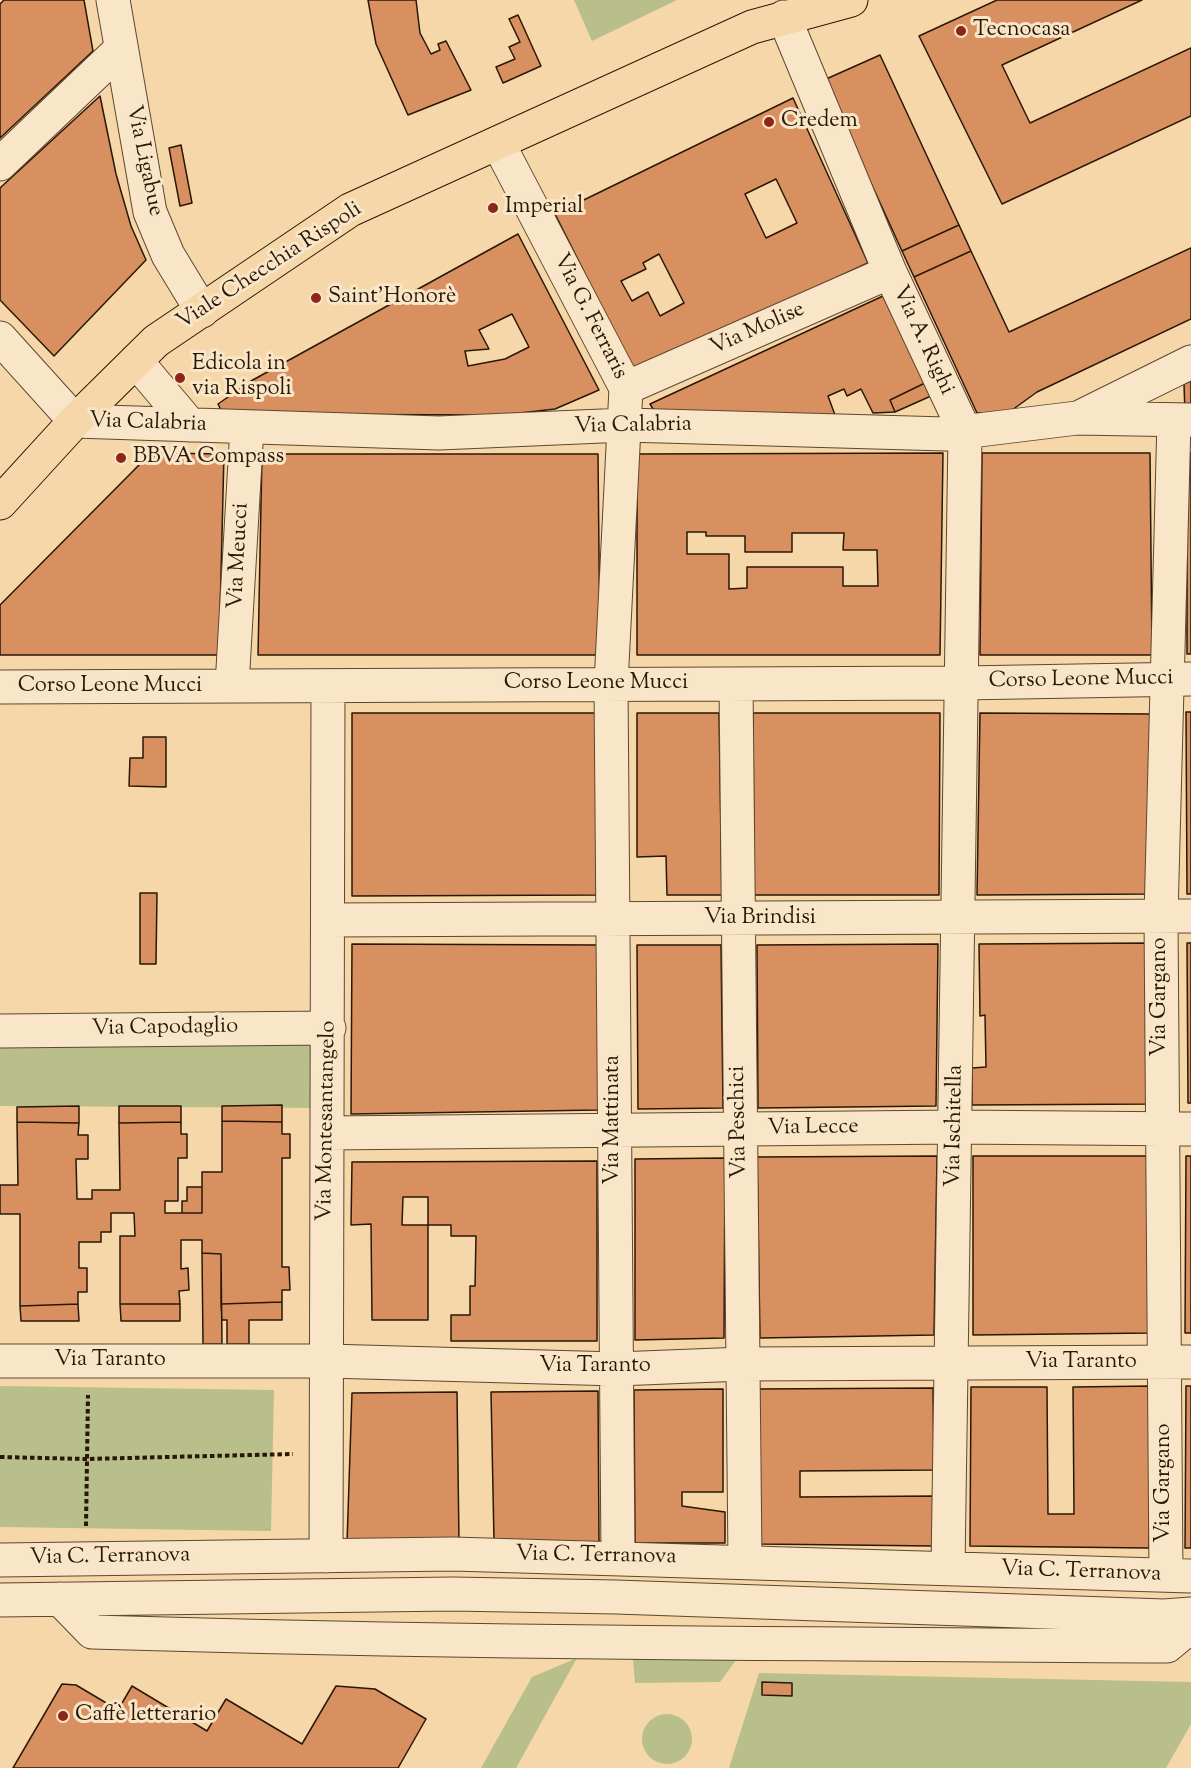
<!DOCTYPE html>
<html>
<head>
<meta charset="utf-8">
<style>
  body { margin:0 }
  canvas { display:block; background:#f6d7a9 }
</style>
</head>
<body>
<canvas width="1191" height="1768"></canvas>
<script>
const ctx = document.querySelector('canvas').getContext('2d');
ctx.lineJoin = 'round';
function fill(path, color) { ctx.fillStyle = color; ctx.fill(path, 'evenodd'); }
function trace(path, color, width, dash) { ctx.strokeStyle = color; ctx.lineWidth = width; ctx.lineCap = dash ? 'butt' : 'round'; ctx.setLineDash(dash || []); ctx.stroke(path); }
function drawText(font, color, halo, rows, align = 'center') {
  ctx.font = font + ' "Sorts Mill Goudy",serif'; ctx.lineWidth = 6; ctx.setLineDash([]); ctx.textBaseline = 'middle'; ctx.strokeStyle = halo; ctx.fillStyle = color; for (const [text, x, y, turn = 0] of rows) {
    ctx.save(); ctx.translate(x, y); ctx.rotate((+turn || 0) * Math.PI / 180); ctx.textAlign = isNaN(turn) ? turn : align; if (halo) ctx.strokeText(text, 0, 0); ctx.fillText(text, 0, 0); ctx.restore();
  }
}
const green = new Path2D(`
  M574 0H677L592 41Z
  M0 1039H324L325 1108 0 1106Z
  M0 1386 274 1390 271 1531 0 1527Z
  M577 1658 516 1768H481L532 1677Z
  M633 1659 736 1660 720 1682 635 1683Z
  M759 1673 1191 1682V1724L1166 1768H729Z
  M642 1739a25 25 0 1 1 50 0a25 25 0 1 1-50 0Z`);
const building = new Path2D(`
  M4 0H84L93 51 0 138V4Z
  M368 0H416L420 33 431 54 440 50 438 44 446 41 471 90 408 115 376 44Z
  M997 0H1142L1002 65 1030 123 1191 48V116L1002 204 919 36Z
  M518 15 541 66 503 83 496 67 515 59 509 47 520 42 509 19Z
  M880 55 959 225 902 251 824 80Z
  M100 96 116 174 131 226 146 260 54 356 0 300V188Z
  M793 98 868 263 634 371 555 214ZM776 179 797 223 766 238 745 194ZM659 254 684 303 660 316 648 292 632 301 621 281 646 269 643 263Z
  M181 145 192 203 180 206 169 148Z
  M959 225 971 251 914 277 902 251Z
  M518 234 599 390 555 409 503 415 223 414 218 404 251 381ZM512 314 529 347 505 359 468 366 465 351 489 349 479 330Z
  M1191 248V319L1037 392 1008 413H977L914 277 971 251 1009 332Z
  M883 296 925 383 890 400 895 412 873 413 861 389 847 396 844 389 828 396 835 415 656 414 650 404Z
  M1191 381V414H1185L1184 384Z
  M925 383 931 396 895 412 890 400Z
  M159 453 224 454 219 655H0V605L140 464Z
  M943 453 940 655H637V454ZM687 532H706V536H745V552H792V533H844L843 550H877L878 586H843V567H747V588L729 589V554H687Z
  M982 453H1150L1152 655H980Z
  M1187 453H1191V654H1187Z
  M262 454H598L600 655H258Z
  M1186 712H1191V894H1187Z
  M352 713H598V895L352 896Z
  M637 713H719L722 895H667L666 856 637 857Z
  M753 713H940L939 895H754Z
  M980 713 1151 714V894L977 895Z
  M143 737H166V787L129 786 130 758H143Z
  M140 893H157L156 964H140Z
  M1153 943 1154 1104 972 1105V1068L986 1067 985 1015 980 1016 979 944Z
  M1187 943H1191V1103H1188Z
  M352 944 598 945V1110L351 1114Z
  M938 944 936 1106 758 1108 757 945Z
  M637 945H721L723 1108 638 1109Z
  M282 1105V1122L222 1121V1106Z
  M79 1106V1123L17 1122V1107Z
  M119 1106H181V1122L119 1123Z
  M222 1121 282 1122V1134H290V1158H282V1267H289L290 1290H282V1302L221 1304V1254L202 1253V1240H181V1269L188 1268 189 1290 179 1291 180 1304H120V1236H135L134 1213H111V1232H101V1242H79V1268H87V1292H78V1304L20 1306V1214H0V1185H18L17 1122 79 1123 78 1135H88V1159H76L77 1199H92V1190H120L119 1123 181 1122V1134H187V1158H178V1201H165V1213H202V1172H222Z
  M937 1156 934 1335 760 1338 757 1157Z
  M973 1156H1152L1151 1333 973 1335Z
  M1186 1156H1191V1333H1185Z
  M725 1158 724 1338 635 1340V1159Z
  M597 1161V1341H451V1315H470V1286H475L476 1236H451V1225H428V1197H403L402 1225H428V1320H372L371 1224 351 1225 352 1162Z
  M187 1187H202V1213H182V1201H187Z
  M202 1253 221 1254 222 1344H203Z
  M282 1302V1320H249V1344H227V1320H222L221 1304Z
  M78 1304 79 1321H21L20 1306Z
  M120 1304H180V1321H121Z
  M1151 1386 1149 1548 970 1546 971 1387H1047L1048 1514H1074L1073 1387Z
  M1186 1386H1191V1548H1185Z
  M933 1388 934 1470 800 1471V1497L934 1496V1546L760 1544 759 1389Z
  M723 1389V1492H682V1506L725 1512V1543H635L634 1390Z
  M598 1391 599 1542 494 1541 491 1392Z
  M457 1392 459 1542 347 1543 352 1393Z
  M762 1682 792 1683V1696L762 1695Z
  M62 1684 76 1685 118 1710 132 1686 207 1731 226 1699 302 1744 336 1686 375 1689 426 1719 398 1768H13Z`);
const path = new Path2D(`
  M0 1457 86 1459 293 1454
  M86 1526 88 1395`);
const minor = new Path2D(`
  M113 0 150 212 168 255 202 311
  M784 17 890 272 965 432 948 1568
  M498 143 626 388 611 684 618 1557
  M0 164 121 49
  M0 338 75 421 439 433 626 425 946 434 1077 418 1191 420
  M136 361 190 425
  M626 388 890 272
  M1082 416 1191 362
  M736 684 745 1561
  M232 686 247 427
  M0 687 963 683 1191 679
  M328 920 1191 916
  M0 1031 329 1028
  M327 1133 956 1127 1191 1129
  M0 1361H327L617 1369 743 1364 1191 1362
  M326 1556 328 686
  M0 1560 453 1554 1191 1576
  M1166 1575 1161 917 1174 420
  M60 1599 92 1632C450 1643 808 1644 1167 1646L1191 1626
  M0 1600 453 1594 616 1597 1164 1616 1191 1614`);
const major = new Path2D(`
  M0 503 75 421 156 341 350 210 752 27 851 0`);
const markers = [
  [961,31,6,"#8f2418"],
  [769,122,6,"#8f2418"],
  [493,208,6,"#8f2418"],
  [316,298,6,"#8f2418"],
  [180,378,6,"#8f2418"],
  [121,458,6,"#8f2418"],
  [63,1716,6,"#8f2418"]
];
const poiNames = [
  ["Tecnocasa",973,31],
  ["Credem",781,122],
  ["Imperial",505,208],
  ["Saint'Honorè",328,298],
  ["Edicola in",192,365],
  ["via Rispoli",192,390],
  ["BBVA Compass",133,458],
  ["Caffè letterario",75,1716]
];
const streetNames = [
  ["Via Ligabue",143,161,78],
  ["Viale Checchia Rispoli",270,267,-33],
  ["Via G. Ferraris",589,317,63],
  ["Via Molise",758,330,-24],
  ["Via A. Righi",922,341,65],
  ["Via Calabria",148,424,2],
  ["Via Calabria",633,427,-1],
  ["Via Meucci",240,556,-87],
  ["Corso Leone Mucci",1081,681,-1],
  ["Corso Leone Mucci",596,684],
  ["Corso Leone Mucci",110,687],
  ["Via Brindisi",760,919],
  ["Via Gargano",1161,997,-90],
  ["Via Capodaglio",165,1029,-1],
  ["Via Mattinata",614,1120,-90],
  ["Via Montesantangelo",328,1121,-89],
  ["Via Peschici",740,1122,-91],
  ["Via Ischitella",956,1126,-89],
  ["Via Lecce",813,1129,-1],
  ["Via Taranto",110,1361],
  ["Via Taranto",1081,1363],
  ["Via Taranto",595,1367],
  ["Via Gargano",1165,1483,-90],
  ["Via C. Terranova",596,1557,1],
  ["Via C. Terranova",110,1558,-1],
  ["Via C. Terranova",1081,1573,2]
];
fill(green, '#b8bf8b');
fill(building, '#d89061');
trace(building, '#2a1806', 1.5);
trace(minor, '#5d482f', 35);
trace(major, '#2a1806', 35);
trace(path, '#2a1806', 4, [4.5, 3]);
trace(minor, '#f9e5c7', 33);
trace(major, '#f6d7a9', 33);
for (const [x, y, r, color] of markers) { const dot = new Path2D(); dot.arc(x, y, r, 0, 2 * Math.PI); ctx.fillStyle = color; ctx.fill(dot); trace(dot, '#f9e5c7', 2); }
drawText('22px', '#2a1806', '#f9e5c7', poiNames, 'left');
drawText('22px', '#2a1806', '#f9e5c7', streetNames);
</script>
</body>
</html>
